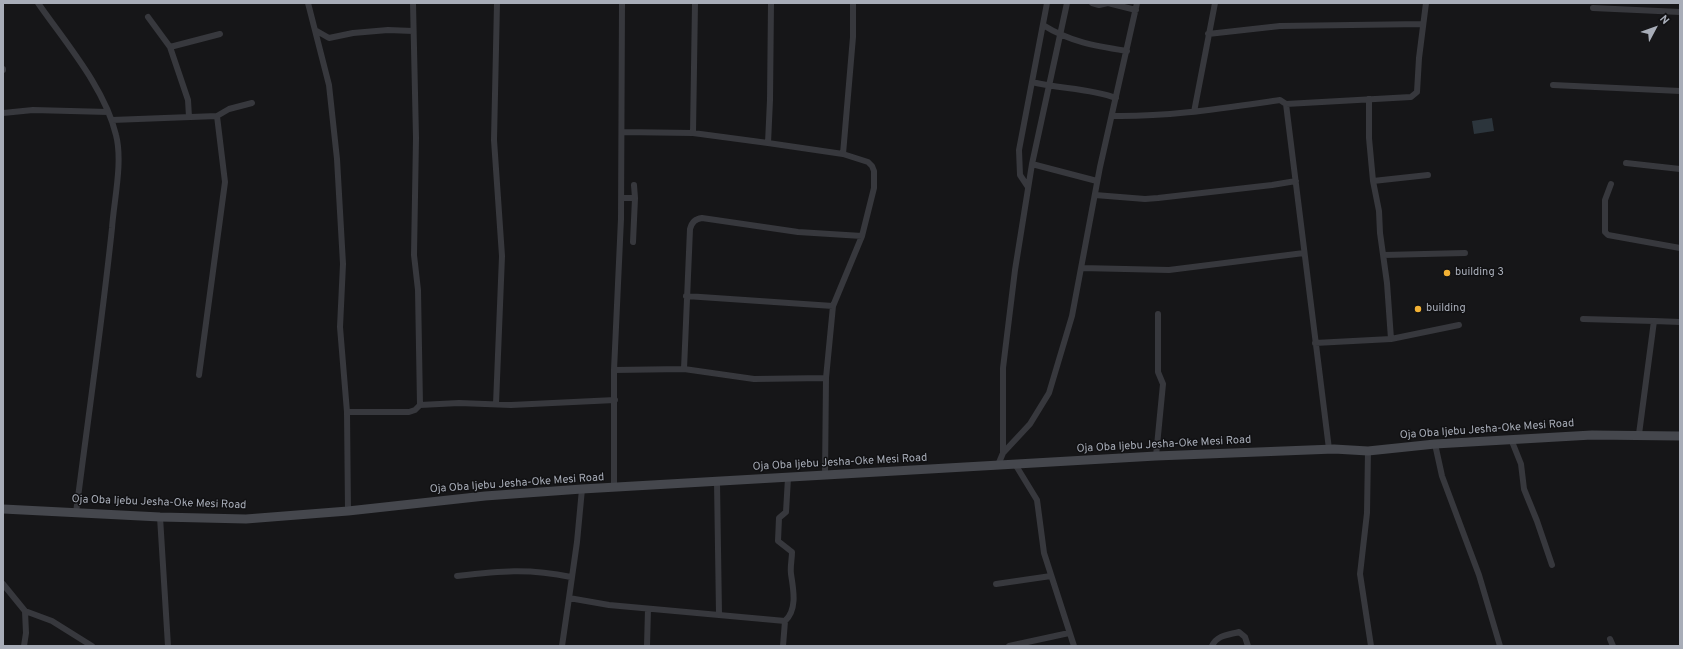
<!DOCTYPE html>
<html>
<head>
<meta charset="utf-8">
<style>
  body { margin:0 }
  #map { position:relative; width:1683px; height:649px; overflow:hidden; background:#161618; font-family:Overpass,sans-serif }
  canvas { display:block }
  .frame { position:absolute; inset:0; border:4px solid #a8adb8; pointer-events:none }
  .north { position:absolute; left:1635px; top:8px; width:40px; height:40px; -webkit-text-stroke:3px #111113; paint-order:stroke; rotate:49deg; font-size:11px; font-weight:700; line-height:16px; text-align:center; color:#a8adb8 }
  .north::after { content:''; display:block; margin:auto; width:14px; height:18px; background:#a8adb8; clip-path:polygon(50% 0,100% 100%,50% 72%,0 100%) }
</style>
</head>
<body>
<div id="map">
<canvas width="1683" height="649"></canvas>
<div class="frame"></div>
<div class="north">N</div>
</div>
<script>
const ctx = document.querySelector('canvas').getContext('2d');
ctx.lineJoin = 'round';
function fill(path, color) { ctx.fillStyle = color; ctx.fill(path, 'evenodd'); }
function trace(path, color, width, dash) { ctx.strokeStyle = color; ctx.lineWidth = width; ctx.lineCap = dash ? 'butt' : 'round'; ctx.setLineDash(dash || []); ctx.stroke(path); }
function drawText(font, color, halo, rows, align = 'center') {
  ctx.font = font + ' Overpass,sans-serif'; ctx.lineWidth = 3; ctx.setLineDash([]); ctx.textBaseline = 'middle'; ctx.strokeStyle = halo; ctx.fillStyle = color; for (const [text, x, y, turn = 0] of rows) {
    ctx.save(); ctx.translate(x, y); ctx.rotate((+turn || 0) * Math.PI / 180); ctx.textAlign = isNaN(turn) ? turn : align; if (halo) ctx.strokeText(text, 0, 0); ctx.fillText(text, 0, 0); ctx.restore();
  }
}
const water = new Path2D(`
  M1492 118 1494 131 1474 134 1472 121Z`);
const minor = new Path2D(`
  M38 3C65 42 105 88 116 135 123 162 114 200 112 228 102 323 88 418 76 513
  M308 3 329 85 337 159 343 264 340 327 347 412 348 511
  M413 3 416 138 414 255 418 290 420 405
  M1092 3 1099 5 1108 3 1136 10
  M1593 8 1680 12
  M148 17 170 47 188 100 189 117
  M1043 25C1070 42 1096 46 1127 51
  M315 30 329 38 353 33 388 30 413 31
  M1208 34 1280 26 1423 24
  M170 47 220 34
  M3 69V70
  M1032 82C1060 89 1089 88 1116 98
  M1553 85 1680 91
  M1286 104 1329 449
  M1194 112 1215 3
  M3 113 33 110 108 112
  M1112 116C1169 117 1224 108 1280 100L1286 104 1411 97 1417 92 1419 58 1426 3
  M112 120 217 116
  M622 132 693 133 768 143 843 154 868 162 872 166 874 171V188L862 236 833 306 826 378 825 476
  M693 133 695 3
  M768 143 770 100 771 3
  M843 154 853 37V3
  M1626 163 1680 169
  M1032 164 1097 181
  M1373 181 1428 175
  M1611 184 1605 200V232L1608 235 1680 248
  M1028 187 1020 175 1019 150 1047 3
  M1095 195 1145 199 1158 198 1272 185 1296 181
  M622 198H635L634 185
  M633 242 635 198
  M1384 255 1465 253
  M1081 268 1169 270 1304 253
  M686 296 833 306
  M1583 319 1654 321
  M1391 339 1459 325
  M1315 343 1391 339 1387 283 1380 233 1379 211 1373 181 1369 138V99
  M684 369 690 229C692 222 695 219 702 218L798 232 862 236
  M614 370 684 369 754 379 826 378
  M199 375 225 182 217 116 229 109 252 103
  M496 404 502 256 494 140 497 3
  M347 412H409L415 410 420 405 459 403 511 405 615 400
  M1639 434 1654 321 1680 322
  M1511 439 1521 464 1524 489 1537 521 1552 565
  M1435 444 1442 476 1479 575 1500 646
  M1368 451 1367 513 1360 574 1371 646
  M1003 453V368L1015 270 1032 164 1067 3
  M1156 456 1163 384 1158 372V314
  M1015 464 1037 500 1044 553 1074 646
  M998 465 1003 453 1030 424 1049 393 1072 316 1100 167 1137 3
  M717 482 719 614
  M614 488V370L621 219 622 3
  M582 489 577 542 569 598 609 605 785 621C798 609 793 588 791 574 790 567 792 559 792 552L778 541 779 518 786 512 788 478
  M160 517 168 646
  M457 576C500 571 528 568 571 577
  M3 584 25 611 26 633 24 646
  M996 584 1051 576
  M25 611 52 621 92 646
  M1610 639 1613 646
  M562 646 569 598
  M647 646 648 609
  M783 646 785 621
  M1009 646 1069 633
  M1212 646C1217 635 1228 635 1239 632L1245 637 1248 646`);
const secondary = new Path2D(`
  M3 509 160 517 246 519 348 511 485 496 582 489 1156 456 1334 449 1368 451 1435 444 1592 435 1680 436`);
const markers = [
  [1447,273,4,"#f2b134"],
  [1418,309,4,"#f2b134"]
];
const poiNames = [
  ["building 3",1455,273],
  ["building",1426,309]
];
const streetNames = [
  ["Oja Oba Ijebu Jesha-Oke Mesi Road",1487,430,-4],
  ["Oja Oba Ijebu Jesha-Oke Mesi Road",1164,445,-3],
  ["Oja Oba Ijebu Jesha-Oke Mesi Road",840,463,-3],
  ["Oja Oba Ijebu Jesha-Oke Mesi Road",517,484,-4],
  ["Oja Oba Ijebu Jesha-Oke Mesi Road",159,503,2]
];
fill(water, '#2c353c');
trace(minor, '#37383d', 6);
trace(secondary, '#45474d', 9);
for (const [x, y, r, color] of markers) { const dot = new Path2D(); dot.arc(x, y, r, 0, 2 * Math.PI); ctx.fillStyle = color; ctx.fill(dot); trace(dot, '#111113', 1.5); }
drawText('11px', '#a8adb8', '#111113', poiNames, 'left');
drawText('11px', '#a8adb8', '#111113', streetNames);
</script>
</body>
</html>
